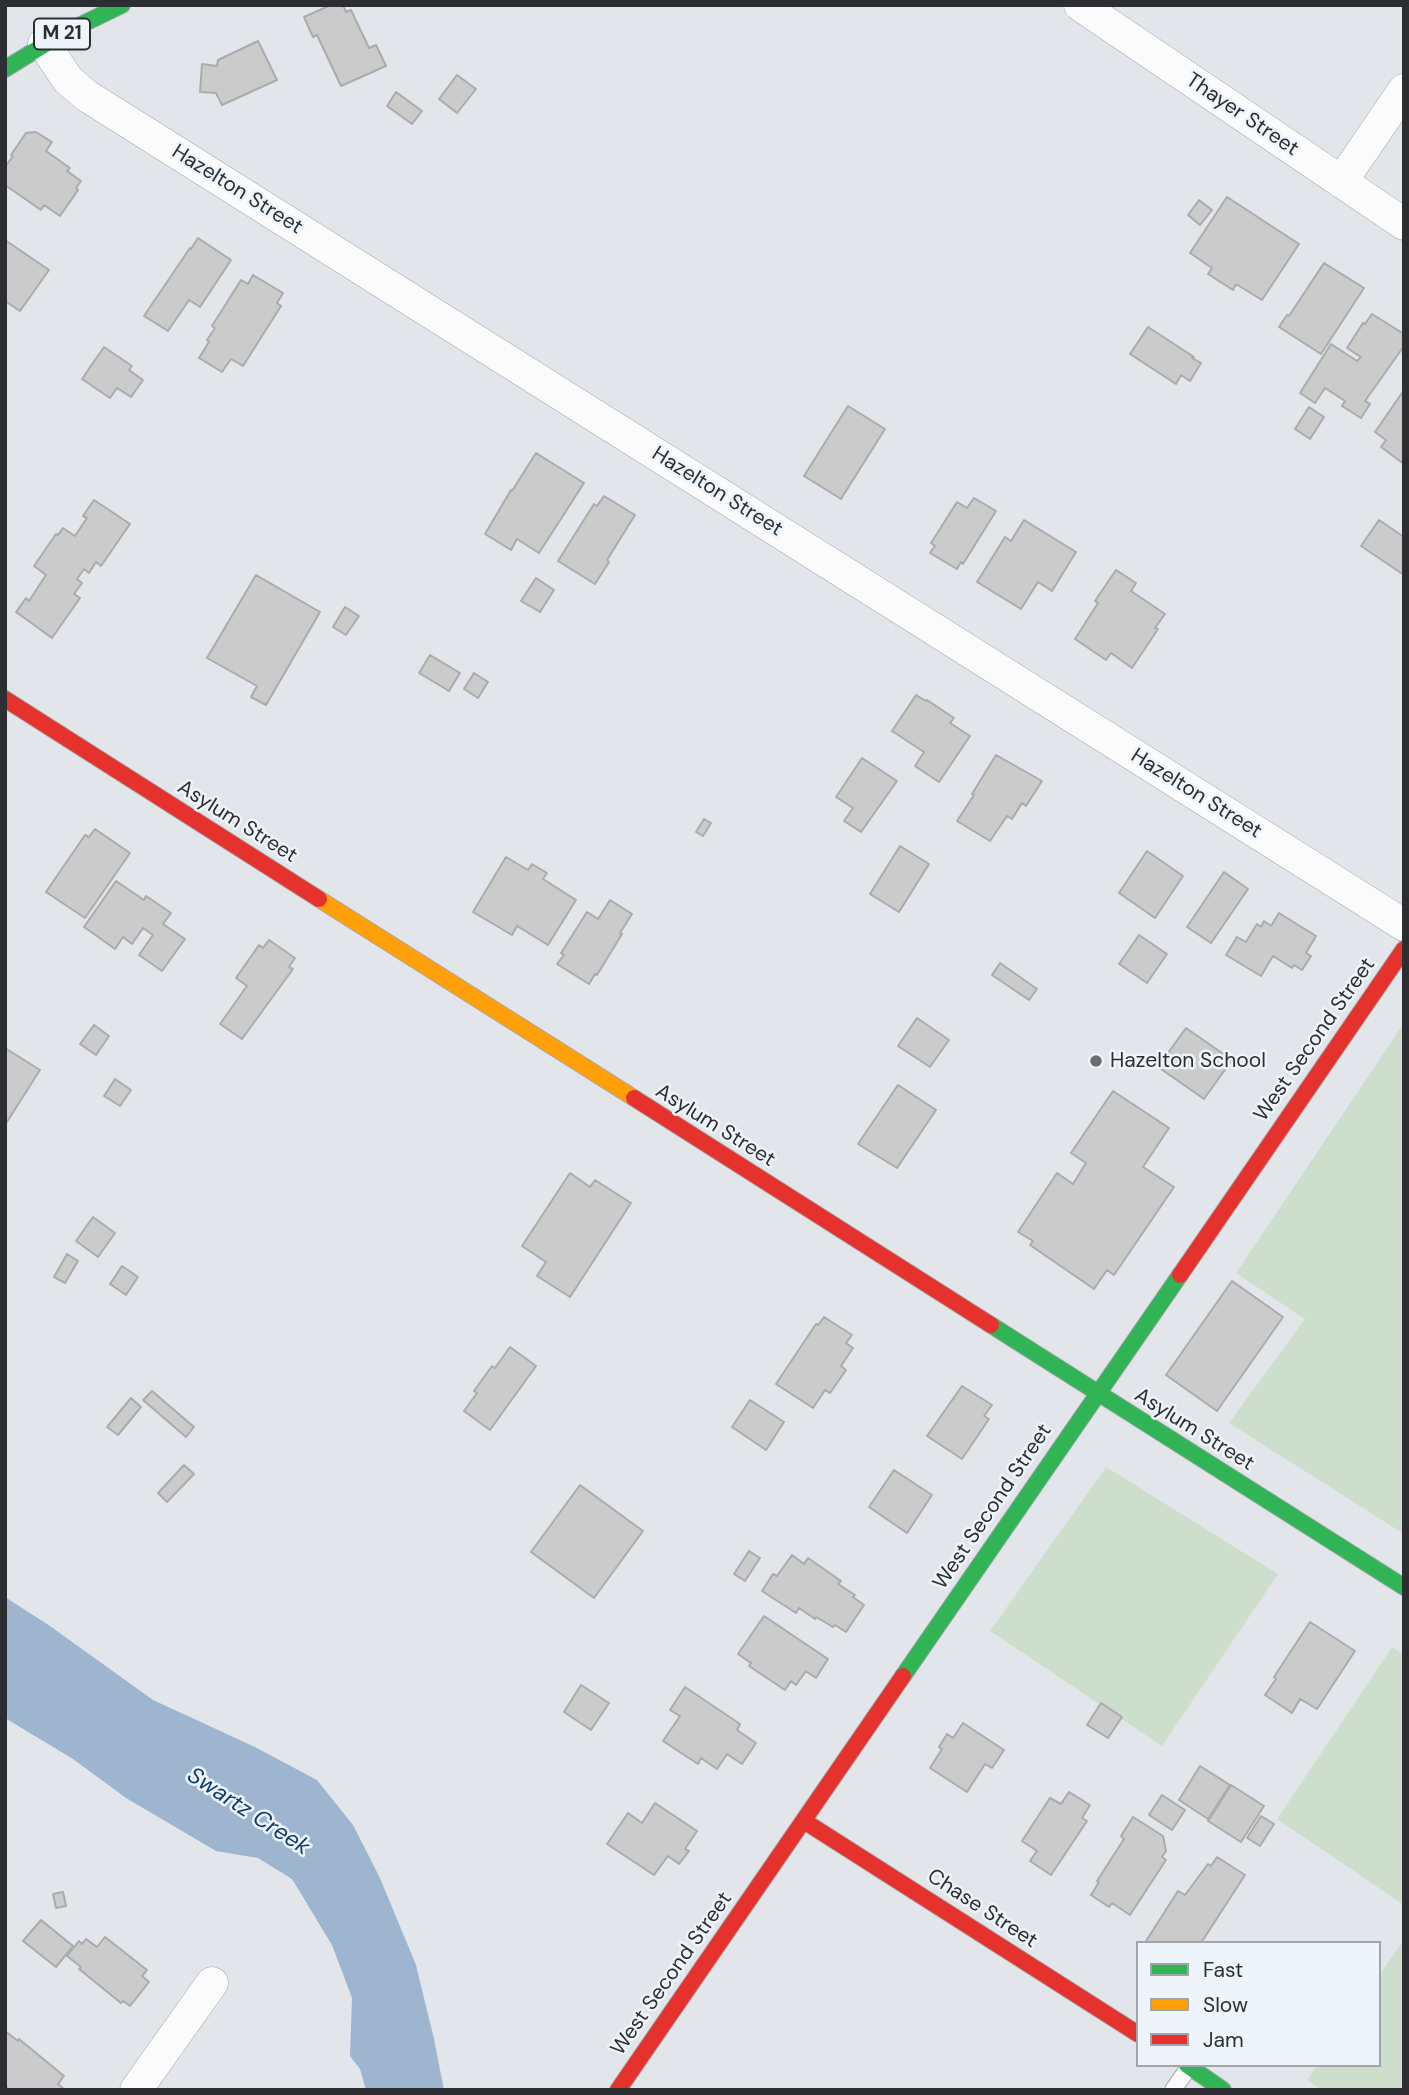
<!DOCTYPE html>
<html>
<head>
<meta charset="utf-8">
<style>
  body { margin:0 }
  #map { position:relative; width:1409px; height:2095px; overflow:hidden; background:#e2e6ea; font-family:"DM Sans",sans-serif }
  canvas { display:block }
  .frame { position:absolute; inset:0; border:7px solid #2c2e31; pointer-events:none }
  .legend { position:absolute; left:1136px; top:1941px; width:245px; height:126px; box-sizing:border-box; background:#edf4fa; border:2px solid #a0a5aa; margin:0; padding:9px 12px; list-style:none; font-size:21px; color:#2c2e31 }
  .legend li { display:flex; align-items:center; gap:14px; height:35px }
  .legend b { width:35px; border:2px solid #a0a5aa }
</style>
</head>
<body>
<div id="map">
<canvas width="1409" height="2095"></canvas>
<div class="frame"></div>
<ul class="legend">
<li><b style="height:9px;background:#30b455"></b>Fast</li>
<li><b style="height:9px;background:#ff9f0a"></b>Slow</li>
<li><b style="height:9px;background:#e5322d"></b>Jam</li>
</ul>
</div>
<script>
const ctx = document.querySelector('canvas').getContext('2d');
ctx.lineJoin = 'round';
function fill(path, color) { ctx.fillStyle = color; ctx.fill(path, 'evenodd'); }
function trace(path, color, width, dash) { ctx.strokeStyle = color; ctx.lineWidth = width; ctx.lineCap = dash ? 'butt' : 'round'; ctx.setLineDash(dash || []); ctx.stroke(path); }
function drawText(font, color, halo, rows, align = 'center') {
  ctx.font = font + ' "DM Sans",sans-serif'; ctx.lineWidth = 5; ctx.setLineDash([]); ctx.textBaseline = 'middle'; ctx.strokeStyle = halo; ctx.fillStyle = color; for (const [text, x, y, turn = 0] of rows) {
    ctx.save(); ctx.translate(x, y); ctx.rotate((+turn || 0) * Math.PI / 180); ctx.textAlign = isNaN(turn) ? turn : align; if (halo) ctx.strokeText(text, 0, 0); ctx.fillText(text, 0, 0); ctx.restore();
  }
}
const green = new Path2D(`
  M1404 1023V1534L1229 1423 1305 1319 1236 1273Z
  M1106 1467 1278 1574 1162 1746 990 1631Z
  M1392 1647 1404 1655V1905L1277 1819Z
  M1404 1940V2090H1322L1307 2080 1317 2065H1379V1975Z`);
const water = new Path2D(`
  M5 1597 50 1626 153 1700 255 1747 317 1780 353 1825 380 1878 416 1965 434 2039 444 2090H366L360 2069 350 2056 352 1998 332 1945 292 1879 258 1858 216 1851 126 1798 73 1759 5 1718Z`);
const building = new Path2D(`
  M331 5H343L346 12 351 10 369 48 376 45 386 66 341 86 317 35 313 37 304 17Z
  M258 41 277 80 222 105 216 93 200 92 202 64 217 66 218 60Z
  M457 75 476 89 457 113 439 99Z
  M396 92 422 111 412 124 387 106Z
  M36 132 52 142 46 151 70 168 67 171 81 181 76 188 78 190 60 216 44 205 41 210 5 185V167L13 156 11 155 26 133Z
  M1227 197 1299 244 1262 300 1236 284 1233 290 1208 274 1212 268 1190 253Z
  M1199 200 1212 210 1200 225 1188 215Z
  M198 238 231 260 200 307 189 300 168 331 144 316 190 248 191 249Z
  M5 240 49 270 20 311 5 301Z
  M1324 263 1364 288 1321 354 1279 327 1287 315 1289 316Z
  M253 275 283 293 277 303 281 306 243 366 231 359 222 372 199 358 209 342 207 340 215 328 212 326 241 280 248 284Z
  M1372 314 1404 334V346L1365 401 1370 404 1361 418 1342 406 1345 401 1325 388 1315 403 1300 393 1331 344 1357 361 1361 357 1347 348 1363 323 1365 324Z
  M1148 327 1194 357 1192 358 1201 363 1190 381 1181 375 1176 384 1130 354Z
  M104 347 132 366 129 370 143 380 131 397 117 388 110 398 82 379Z
  M1404 390V464L1381 447 1386 440 1375 432Z
  M848 406 885 429 841 499 804 476Z
  M1309 407 1324 417 1310 439 1295 429Z
  M536 453 584 483 539 553 517 539 511 550 485 534 511 490 512 491Z
  M604 496 635 515 607 560 609 562 595 584 558 561 594 504 597 506Z
  M974 498 996 511 963 564 961 562 957 569 930 553 935 546 931 543 957 502 967 508Z
  M94 500 130 524 101 566 96 562 89 573 84 569 77 579 82 583 74 594 80 598 52 638 16 612 26 598 29 601 46 575 34 566 56 534 58 535 63 528 75 536 87 518 83 516Z
  M1024 520 1076 552 1052 591 1038 582 1021 609 977 582 1005 537 1011 541Z
  M1379 520 1404 537V575L1361 546Z
  M1116 570 1136 583 1131 591 1165 614 1155 628 1158 629 1132 668 1111 653 1106 660 1075 639 1098 603 1095 601Z
  M256 575 320 612 266 705 251 697 257 686 207 658Z
  M536 578 554 590 540 612 521 601Z
  M345 607 359 616 346 635 333 627Z
  M430 655 460 673 449 691 419 673Z
  M474 673 488 682 478 698 464 689Z
  M916 695 926 701 927 700 954 718 950 723 970 736 939 782 915 766 924 752 892 731Z
  M996 755 1042 781 1026 806 1022 803 1012 819 1007 816 990 841 957 821 974 795 972 794Z
  M862 758 897 781 861 832 844 821 853 808 836 797Z
  M704 819 711 823 703 836 696 832Z
  M95 829 130 853 85 918 46 892 85 835 89 837Z
  M900 846 929 864 899 912 870 894Z
  M1147 851 1183 876 1155 918 1119 893Z
  M506 857 528 870 532 864 547 873 543 879 576 900 548 945 517 926 512 935 473 912Z
  M1224 872 1248 889 1211 943 1187 927Z
  M116 881 144 900 146 896 171 913 163 924 185 939 162 971 139 955 153 935 143 928 132 944 123 937 115 949 84 927Z
  M610 900 632 914 620 933 622 934 597 975 595 974 589 984 557 964 564 955 561 953 587 912 598 919Z
  M1279 913 1316 936 1306 953 1311 956 1302 970 1294 965 1292 968 1273 956 1261 976 1226 955 1237 937 1246 942 1257 924 1261 927 1264 921 1271 926Z
  M1139 935 1167 954 1147 983 1119 964Z
  M269 940 295 958 289 967 293 969 242 1039 220 1024 247 986 236 978 259 945 263 948Z
  M1000 963 1037 989 1029 1000 992 975Z
  M917 1018 949 1040 930 1067 898 1046Z
  M94 1025 109 1036 96 1055 80 1044Z
  M1186 1028 1232 1060 1204 1099 1158 1067Z
  M5 1048 40 1070 5 1125Z
  M115 1079 131 1090 120 1106 104 1096Z
  M898 1085 936 1110 897 1168 858 1144Z
  M1113 1091 1169 1128 1143 1167 1174 1187 1114 1275 1107 1270 1094 1289 1030 1245 1033 1241 1018 1232 1057 1173 1073 1184 1086 1163 1071 1153Z
  M570 1173 590 1187 595 1180 631 1203 570 1297 537 1276 546 1262 522 1246Z
  M93 1217 115 1233 98 1257 76 1241Z
  M67 1254 78 1261 65 1283 54 1277Z
  M122 1266 138 1277 126 1295 110 1284Z
  M1232 1281 1283 1317 1217 1411 1166 1375Z
  M824 1317 852 1335 846 1343 853 1348 841 1366 846 1370 830 1393 825 1390 813 1408 776 1384 816 1324 818 1325Z
  M510 1347 536 1366 490 1430 464 1411 477 1393 474 1391 492 1366 495 1368Z
  M962 1386 992 1405 984 1416 989 1419 962 1459 927 1436Z
  M152 1391 194 1427 186 1437 143 1400Z
  M131 1398 141 1407 118 1435 107 1427Z
  M750 1400 784 1422 766 1450 732 1427Z
  M184 1465 194 1474 167 1502 158 1493Z
  M894 1470 932 1495 907 1533 869 1507Z
  M580 1485 643 1531 594 1598 531 1552Z
  M749 1551 760 1558 745 1581 734 1574Z
  M792 1555 804 1564 808 1558 841 1581 838 1584 855 1595 853 1597 864 1605 846 1632 835 1625 833 1627 816 1617 815 1619 799 1608 796 1613 762 1591 773 1574 777 1576Z
  M764 1616 828 1659 816 1678 806 1671 796 1685 791 1681 785 1690 749 1666 751 1663 738 1654Z
  M1310 1622 1355 1651 1317 1709 1300 1699 1292 1713 1265 1695 1276 1679 1274 1677Z
  M581 1685 609 1703 591 1730 564 1712Z
  M685 1687 740 1724 737 1730 756 1743 742 1764 727 1754 717 1769 701 1758 698 1764 663 1741 680 1716 670 1710Z
  M1101 1703 1122 1717 1108 1738 1087 1725Z
  M963 1723 1004 1750 992 1768 985 1764 967 1792 930 1768 942 1749 939 1747 947 1734 953 1738Z
  M1200 1766 1230 1785 1208 1819 1179 1800Z
  M1231 1785 1264 1806 1241 1842 1208 1821Z
  M1069 1792 1090 1805 1082 1818 1087 1821 1051 1875 1030 1861 1037 1851 1022 1841 1050 1798 1061 1804Z
  M1162 1795 1185 1810 1172 1830 1149 1815Z
  M655 1803 697 1831 685 1849 689 1851 679 1864 668 1856 654 1875 607 1844 628 1813 642 1823Z
  M1261 1816 1274 1824 1260 1846 1247 1838Z
  M1133 1817 1163 1836 1166 1851 1162 1857 1166 1860 1130 1915 1112 1903 1109 1907 1091 1895 1099 1882 1097 1881 1124 1839 1121 1836Z
  M1217 1857 1245 1875 1201 1943H1149L1146 1941 1178 1891 1185 1895 1208 1864 1211 1866Z
  M63 1892 66 1906 56 1908 53 1894Z
  M41 1920 73 1946 56 1967 23 1941Z
  M105 1937 147 1970 142 1976 149 1982 130 2006 123 2001 121 2003 79 1969 81 1967 67 1956 79 1941 82 1944 86 1939 97 1947Z
  M5 2031 18 2041 19 2039 64 2076 58 2084 65 2090H10L5 2086Z`);
const lane = new Path2D(`
  M1173 2090 1189 2067`);
const street = new Path2D(`
  M1080 5 1404 224
  M44 44 68 80 87 96 1404 925
  M1341 182 1404 90
  M136 2090 212 1983`);
const fast = new Path2D(`
  M5 69 60 35 122 5
  M991 1325 1404 1587
  M903 1676 1180 1275
  M1187 2065 1223 2090`);
const slow = new Path2D(`
  M319 899 634 1098`);
const jam = new Path2D(`
  M5 699 319 899
  M634 1098 991 1325
  M1180 1275 1404 949
  M804 1821 1138 2034
  M618 2090 903 1676`);
const markers = [
  [1096,1061,7,"#6c6e72"]
];
const shields = [
  [62,34,56]
];
const shieldNames = [
  ["M 21",62,34]
];
const streetNames = [
  ["Thayer Street",1242,115,34],
  ["Hazelton Street",237,190,32],
  ["Hazelton Street",717,492,32],
  ["Hazelton Street",1196,794,32],
  ["Asylum Street",237,822,32],
  ["West Second Street",1315,1040,-55],
  ["Asylum Street",715,1126,32],
  ["Asylum Street",1194,1430,32],
  ["West Second Street",993,1507,-56],
  ["Chase Street",982,1909,33],
  ["West Second Street",672,1974,-55]
];
const poiNames = [
  ["Hazelton School",1110,1061]
];
const waterNames = [
  ["Swartz Creek",248,1812,33]
];
fill(green, '#cddfcc');
fill(water, '#9eb5d0');
fill(building, '#cbcbcc');
trace(building, '#aaabac', 2);
trace(lane, '#a5a8ab', 18);
trace(street, '#a5a8ab', 33);
trace(fast, '#a5a8ab', 18);
trace(slow, '#a5a8ab', 18);
trace(jam, '#a5a8ab', 18);
trace(lane, '#fbfbfc', 16);
trace(street, '#fbfbfc', 32);
trace(fast, '#30b455', 16);
trace(slow, '#ff9f0a', 16);
trace(jam, '#e5322d', 16);
for (const [x, y, r, color] of markers) { const dot = new Path2D(); dot.arc(x, y, r, 0, 2 * Math.PI); ctx.fillStyle = color; ctx.fill(dot); trace(dot, '#edf4fa', 2.5); }
for (const [x, y, w] of shields) { const box = new Path2D(); box.roundRect(x - w / 2, y - 15.5, w, 31, 5); ctx.fillStyle = '#edf4fa'; ctx.fill(box); trace(box, '#2c2e31', 2); }
drawText('bold 19px', '#2c2e31', null, shieldNames);
drawText('21px', '#2c2e31', '#edf4fa', streetNames);
drawText('21px', '#2c2e31', '#edf4fa', poiNames, 'left');
drawText('italic 23px', '#123e6d', '#edf4fa', waterNames);
</script>
</body>
</html>
